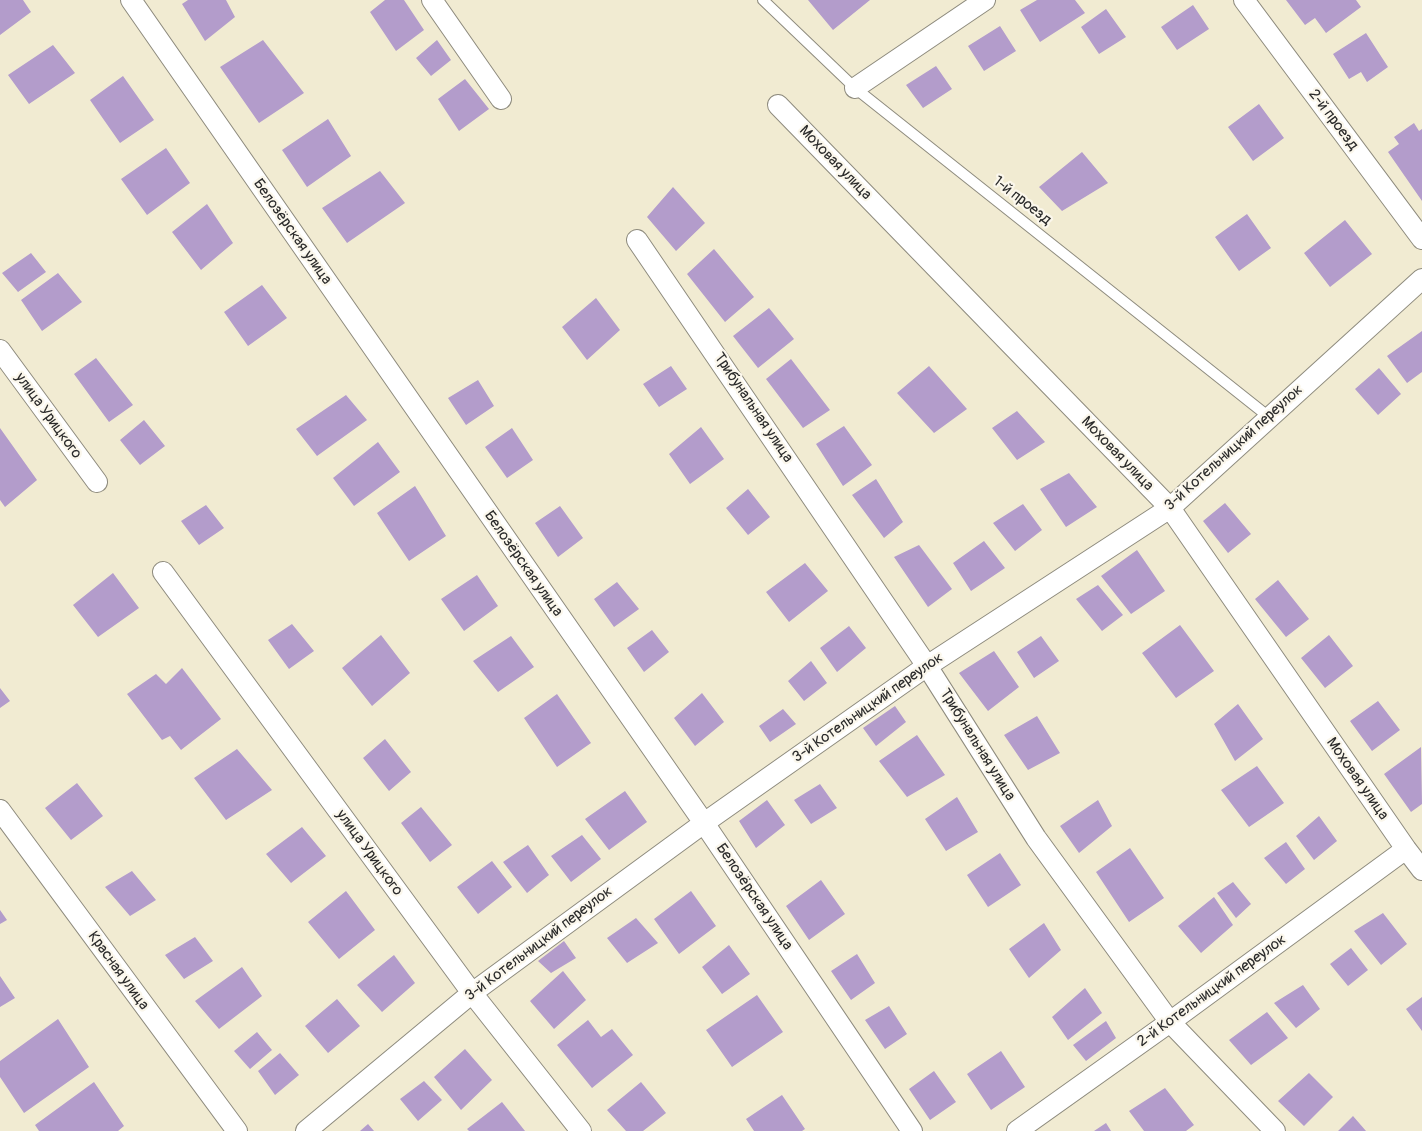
<!DOCTYPE html>
<html>
<head>
<meta charset="utf-8">
<style>
  body { margin:0 }
  canvas { display:block; background:#f1ebd2 }
</style>
</head>
<body>
<canvas width="1422" height="1131"></canvas>
<script>
const ctx = document.querySelector('canvas').getContext('2d');
ctx.lineJoin = 'round';
function fill(path, color) { ctx.fillStyle = color; ctx.fill(path, 'evenodd'); }
function trace(path, color, width, dash) { ctx.strokeStyle = color; ctx.lineWidth = width; ctx.lineCap = dash ? 'butt' : 'round'; ctx.setLineDash(dash || []); ctx.stroke(path); }
function drawText(font, color, halo, rows, align = 'center') {
  ctx.font = font + ' Pangolin,sans-serif'; ctx.lineWidth = 4.5; ctx.setLineDash([]); ctx.textBaseline = 'middle'; ctx.strokeStyle = halo; ctx.fillStyle = color; for (const [text, x, y, turn = 0] of rows) {
    ctx.save(); ctx.translate(x, y); ctx.rotate((+turn || 0) * Math.PI / 180); ctx.textAlign = isNaN(turn) ? turn : align; if (halo) ctx.strokeText(text, 0, 0); ctx.fillText(text, 0, 0); ctx.restore();
  }
}
const building = new Path2D(`
  M0 0H23L31 12 0 35Z
  M188 0H226L235 17 205 41 182 4Z
  M385 0H404L424 30 396 51 370 12Z
  M808 0H870L833 30Z
  M1037 0H1075L1085 13 1040 42 1020 10Z
  M1286 0H1356L1361 7 1326 33 1315 18 1305 25Z
  M1193 5 1209 29 1177 50 1161 27Z
  M1106 9 1126 37 1099 54 1081 27Z
  M1000 26 1016 51 984 71 968 46Z
  M1366 33 1388 67 1367 82 1361 72 1349 79 1333 54Z
  M263 40 304 93 259 123 220 67Z
  M437 40 451 60 431 76 416 58Z
  M53 45 75 73 29 104 8 75Z
  M936 66 952 89 923 108 906 85Z
  M123 76 154 120 120 143 90 100Z
  M465 79 489 109 459 131 438 99Z
  M1259 104 1284 138 1253 161 1228 127Z
  M328 119 351 156 307 187 282 150Z
  M1414 123 1419 131 1422 129V201L1388 152 1399 144 1394 137Z
  M166 148 190 183 147 215 121 179Z
  M1082 152 1108 183 1062 211 1039 187Z
  M380 171 405 203 347 243 322 208Z
  M673 187 705 223 676 251 647 217Z
  M207 204 233 243 201 270 172 232Z
  M1247 214 1271 248 1239 271 1215 237Z
  M1345 220 1372 254 1330 287 1304 253Z
  M714 249 754 297 725 322 687 274Z
  M31 253 46 272 18 292 2 273Z
  M58 273 82 302 42 331 21 300Z
  M262 285 287 318 248 346 224 312Z
  M596 298 620 330 587 360 562 327Z
  M769 308 794 339 758 368 733 336Z
  M1422 331V372L1407 383 1387 356Z
  M96 358 133 405 109 422 74 374Z
  M791 359 830 410 803 428 766 379Z
  M671 366 687 389 659 407 643 384Z
  M929 366 967 409 934 433 897 393Z
  M1379 368 1401 394 1378 415 1355 389Z
  M478 380 494 406 466 425 448 398Z
  M346 395 367 420 317 456 296 429Z
  M1017 411 1045 442 1017 460 992 428Z
  M144 420 165 446 140 465 120 440Z
  M844 426 872 465 843 486 816 444Z
  M701 427 724 459 690 484 669 454Z
  M0 428 37 480 5 507 0 500Z
  M512 428 533 460 507 478 485 447Z
  M378 442 400 472 354 506 333 478Z
  M1069 473 1097 507 1066 527 1040 489Z
  M876 479 903 522 884 538 852 495Z
  M415 486 446 536 409 561 377 513Z
  M748 489 770 517 748 535 726 508Z
  M1225 503 1251 534 1228 553 1203 521Z
  M1023 504 1042 530 1015 551 993 523Z
  M206 505 224 528 199 545 181 521Z
  M560 506 583 538 558 557 535 523Z
  M984 541 1005 568 971 591 953 563Z
  M919 545 952 589 928 607 894 557Z
  M1137 550 1165 591 1131 614 1101 576Z
  M805 563 828 591 789 622 766 592Z
  M113 573 139 608 98 637 73 605Z
  M477 575 498 606 464 631 441 599Z
  M1278 580 1309 619 1286 637 1255 599Z
  M617 582 639 609 614 627 594 599Z
  M1098 585 1123 615 1102 631 1076 599Z
  M292 624 314 651 289 669 268 640Z
  M1180 625 1214 671 1176 698 1142 653Z
  M849 626 866 648 837 672 820 648Z
  M652 630 669 652 644 672 627 648Z
  M381 635 410 673 372 706 342 668Z
  M1329 635 1353 666 1325 688 1301 658Z
  M511 636 534 667 498 692 473 661Z
  M1041 636 1059 661 1034 678 1017 652Z
  M994 651 1019 687 988 711 959 673Z
  M811 661 827 683 804 701 788 681Z
  M182 668 221 719 181 750 170 736 162 740 127 694 156 674 166 684Z
  M0 688 10 701 0 708Z
  M702 693 724 722 695 746 674 718Z
  M557 694 591 743 557 767 524 718Z
  M1378 701 1400 730 1372 751 1350 721Z
  M1238 704 1263 739 1235 761 1214 724Z
  M895 706 906 722 876 746 863 728Z
  M783 709 796 724 770 742 759 726Z
  M1037 716 1060 753 1028 770 1004 735Z
  M917 735 945 775 907 797 879 761Z
  M385 739 411 772 389 791 363 758Z
  M1421 747 1422 804 1411 812 1384 774Z
  M237 749 272 790 226 820 194 778Z
  M1257 766 1284 803 1249 827 1221 790Z
  M77 783 103 816 71 840 45 808Z
  M820 784 837 808 811 824 794 800Z
  M625 791 647 822 609 850 585 819Z
  M957 797 978 832 946 851 925 819Z
  M767 800 785 825 756 848 739 821Z
  M1098 800 1112 826 1079 853 1060 826Z
  M421 807 452 845 430 862 401 823Z
  M1319 816 1337 841 1314 860 1296 836Z
  M302 827 326 856 291 883 266 854Z
  M582 835 601 859 571 882 551 856Z
  M1286 842 1305 869 1286 884 1264 858Z
  M528 845 549 875 527 893 503 862Z
  M1130 848 1164 898 1129 922 1096 872Z
  M1000 853 1021 885 988 907 967 875Z
  M492 861 512 887 478 914 457 887Z
  M132 871 156 900 130 916 105 887Z
  M821 880 845 914 809 940 786 906Z
  M1233 882 1251 904 1236 918 1217 893Z
  M346 891 375 930 339 959 308 922Z
  M691 891 716 926 679 954 654 919Z
  M1214 897 1233 925 1201 953 1178 926Z
  M0 910 7 920 0 924Z
  M1383 913 1407 944 1381 965 1354 931Z
  M636 918 658 943 627 963 607 938Z
  M1044 923 1061 950 1029 978 1009 949Z
  M195 937 213 961 184 979 165 955Z
  M564 941 576 958 551 973 538 961Z
  M729 945 750 974 722 994 702 967Z
  M1351 948 1368 970 1348 986 1330 964Z
  M857 954 875 983 851 1000 831 971Z
  M394 955 415 983 382 1012 357 985Z
  M242 967 262 996 219 1029 195 1001Z
  M563 971 586 1000 554 1029 530 1001Z
  M0 976 15 998 0 1007Z
  M1303 985 1320 1009 1296 1028 1274 1003Z
  M1085 988 1102 1013 1068 1040 1052 1017Z
  M757 995 783 1032 732 1067 706 1030Z
  M1422 997V1031L1406 1009Z
  M337 999 360 1026 328 1053 305 1026Z
  M889 1006 907 1034 885 1049 865 1020Z
  M1267 1012 1288 1038 1251 1065 1229 1040Z
  M58 1019 89 1067 24 1113 0 1077V1061Z
  M588 1020 601 1037 612 1029 633 1055 592 1088 557 1045Z
  M1106 1021 1116 1038 1086 1061 1073 1045Z
  M257 1032 272 1050 250 1069 234 1051Z
  M465 1049 492 1080 461 1110 434 1077Z
  M1001 1051 1025 1087 991 1110 967 1074Z
  M280 1053 299 1075 275 1095 258 1071Z
  M934 1071 956 1102 930 1120 909 1089Z
  M1309 1073 1333 1097 1304 1126 1278 1101Z
  M424 1081 442 1100 418 1121 400 1099Z
  M94 1082 124 1126 118 1131H39L35 1125Z
  M641 1082 666 1113 643 1131H626L607 1110Z
  M1165 1088 1194 1125 1186 1131H1144L1129 1111Z
  M782 1095 805 1129 802 1131H754L746 1119Z
  M502 1102 525 1131H469L467 1129Z
  M1353 1116 1366 1131H1338Z
  M1106 1123 1111 1131H1094Z
  M368 1124 374 1131H360Z`);
const service = new Path2D(`
  M763 0 855 88 1269 417`);
const minor = new Path2D(`
  M131 0 704 823 912 1131
  M432 0 501 99
  M1244 0 1422 239
  M855 88 985 0
  M778 105 1170 508 1406 849 1422 870
  M637 240 927 666 1036 838 1170 1022 1275 1131
  M0 350 97 482
  M163 572 472 993 581 1131
  M0 810 237 1131
  M306 1131 472 993 704 823 927 666 1170 508 1422 279
  M1017 1131 1170 1022 1406 849`);
const streetNames = [
  ["2-й проезд",1333,120,53],
  ["Моховая улица",835,163,46],
  ["1-й проезд",1022,201,38],
  ["Белозёрская улица",292,232,55],
  ["Трибунальная улица",753,408,56],
  ["улица Урицкого",48,416,54],
  ["3-й Котельницкий переулок",1234,448,-42],
  ["Моховая улица",1117,454,46],
  ["Белозёрская улица",523,564,55],
  ["3-й Котельницкий переулок",868,708,-35],
  ["Трибунальная улица",977,745,58],
  ["Моховая улица",1357,779,55],
  ["улица Урицкого",369,853,54],
  ["Белозёрская улица",754,897,56],
  ["3-й Котельницкий переулок",539,944,-37],
  ["Красная улица",118,971,54],
  ["2-й Котельницкий переулок",1212,991,-36]
];
fill(building, '#b39ccb');
trace(service, '#8e8b7e', 12);
trace(minor, '#8e8b7e', 22);
trace(service, '#fff', 10);
trace(minor, '#fff', 20);
drawText('15px', '#2b2b2b', '#fbf7ec', streetNames);
</script>
</body>
</html>
